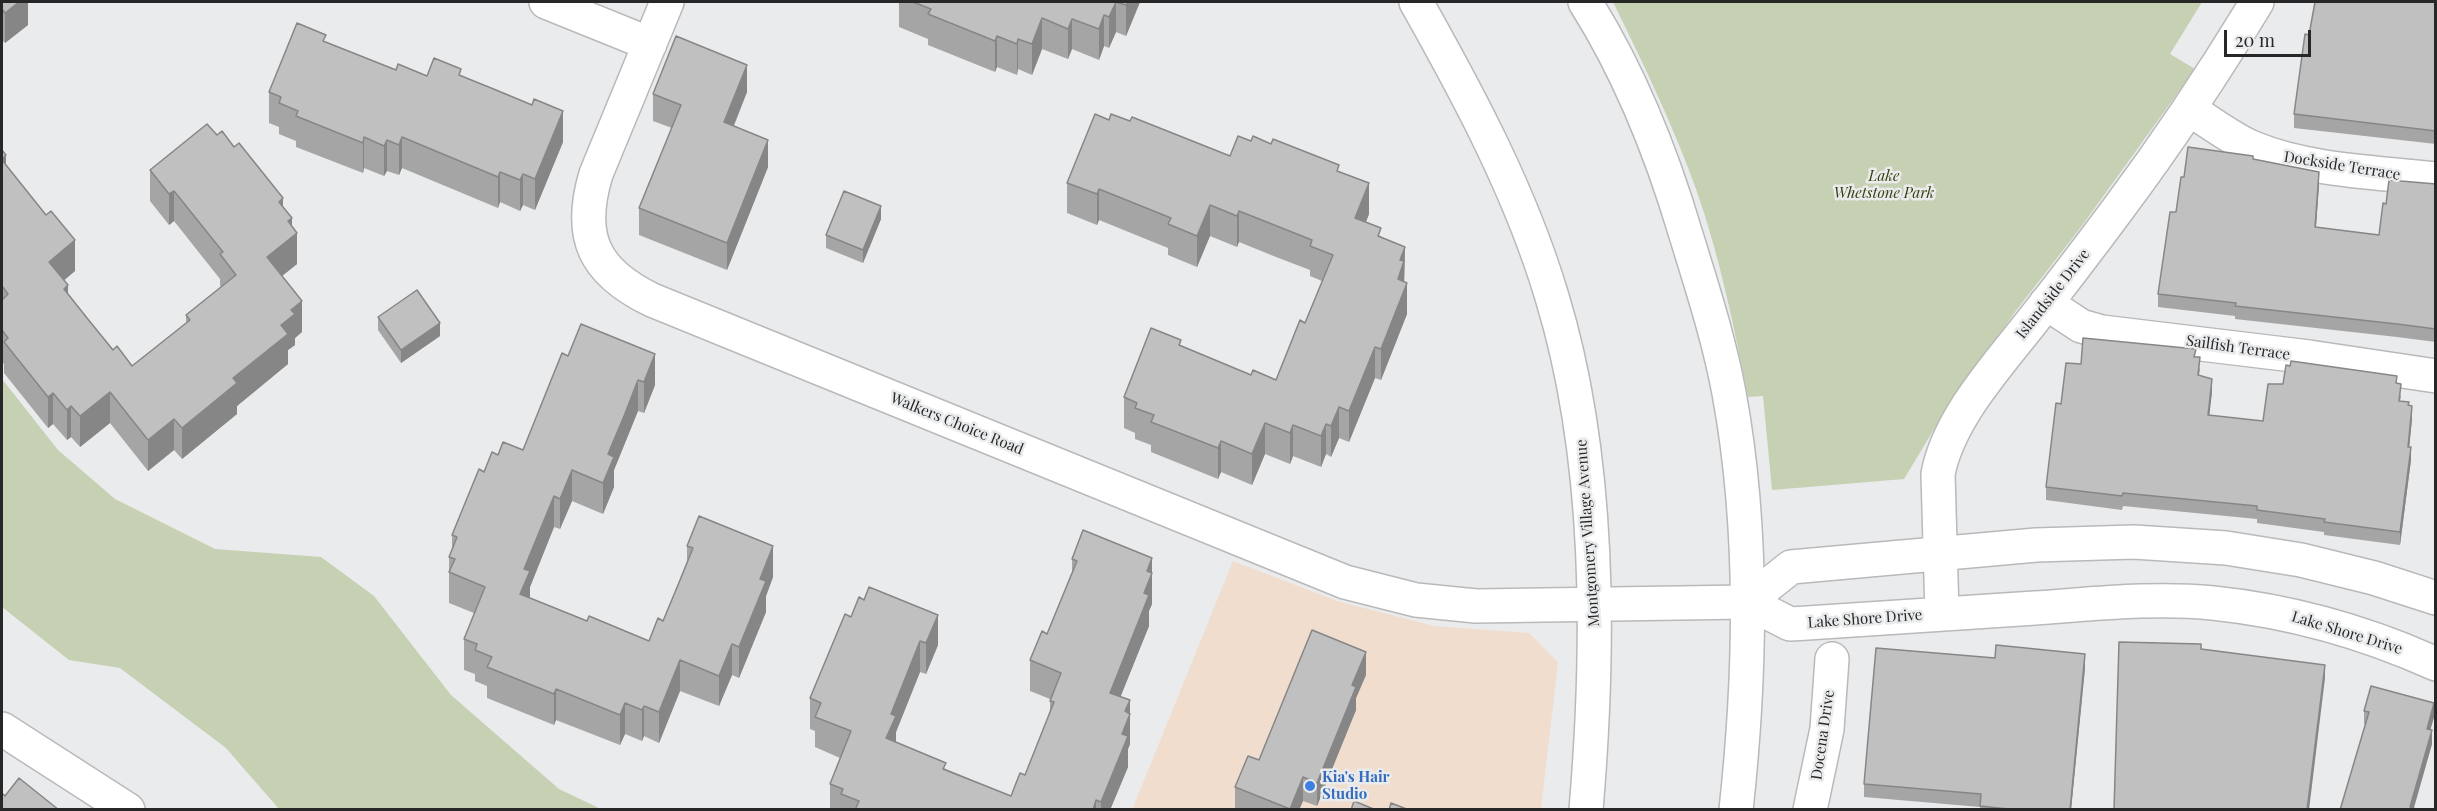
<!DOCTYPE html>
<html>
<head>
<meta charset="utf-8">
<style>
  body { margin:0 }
  #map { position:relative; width:2437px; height:811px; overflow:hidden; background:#eaebec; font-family:"Playfair Display",serif }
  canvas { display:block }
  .frame { position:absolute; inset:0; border:3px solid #272728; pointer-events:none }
  .scale { position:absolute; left:2224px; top:30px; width:87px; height:27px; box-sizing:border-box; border:3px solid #272728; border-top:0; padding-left:8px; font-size:18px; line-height:21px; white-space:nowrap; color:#272728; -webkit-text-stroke:4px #eaebec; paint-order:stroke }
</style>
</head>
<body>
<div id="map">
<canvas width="2437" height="811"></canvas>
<div class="frame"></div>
<div class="scale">20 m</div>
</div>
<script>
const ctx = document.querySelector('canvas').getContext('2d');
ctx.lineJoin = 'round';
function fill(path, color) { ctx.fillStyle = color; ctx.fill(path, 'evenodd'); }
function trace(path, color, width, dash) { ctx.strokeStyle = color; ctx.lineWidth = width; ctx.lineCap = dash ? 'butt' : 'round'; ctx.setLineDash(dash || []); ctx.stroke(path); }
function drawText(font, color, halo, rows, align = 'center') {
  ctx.font = font + ' "Playfair Display",serif'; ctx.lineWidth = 5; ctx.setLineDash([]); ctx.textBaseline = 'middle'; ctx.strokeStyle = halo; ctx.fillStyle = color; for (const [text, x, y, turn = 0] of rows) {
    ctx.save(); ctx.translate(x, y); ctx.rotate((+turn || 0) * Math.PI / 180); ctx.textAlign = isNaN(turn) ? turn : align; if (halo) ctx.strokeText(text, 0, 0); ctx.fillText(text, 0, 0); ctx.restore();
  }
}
const commercial = new Path2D(`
  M1233 561 1337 601 1434 626 1529 633 1558 662 1541 809 1132 810Z`);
const green = new Path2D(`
  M1613 2H2202L2170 54 2195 69 2081 227 2015 312 1936 426 1904 479 1772 490 1763 396 1748 397C1734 327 1720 257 1696 189 1673 125 1643 63 1613 2Z
  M2 379 58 450 115 499 215 549 321 557 374 596 451 695 559 789 601 809H279L226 748 120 668 69 660 2 607Z`);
const minor = new Path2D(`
  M546 2 650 44
  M667 2 596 174C577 237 594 272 652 300L1345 582 1416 600 1476 606 1747 602 1790 624C1872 619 1954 613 2035 608 2094 604 2154 597 2213 603 2290 611 2365 632 2436 664
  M2189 109C2210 122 2230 138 2253 148 2309 171 2376 172 2436 179
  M2046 303 2081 326 2102 332 2309 357 2436 376
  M1747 602 1791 567 2036 545 2134 542 2226 548 2301 560 2374 578 2436 598
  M1942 614 1938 474C1948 420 1996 367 2030 324 2060 286 2089 248 2118 209 2168 142 2214 73 2257 2
  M2 729 128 810
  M1810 810 1827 729 1832 659`);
const major = new Path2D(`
  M1416 2C1469 96 1521 193 1552 297 1601 458 1600 644 1586 810
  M1585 2C1630 73 1662 154 1686 235 1702 287 1719 339 1729 393 1754 528 1751 673 1736 810`);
const wall = new Path2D(`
  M2 2H28V25L5 43 2 40Z
  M899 2H1140L1126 36 1116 32 1109 48 1104 46 1099 60 1072 49 1068 59 1042 49 1032 75 1018 69 1017 75 997 67 995 72 928 45V39L899 27Z
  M2436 2V144L2294 128V114L2309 35Z
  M326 42 396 70 427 76H461L563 142 535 210 523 205 520 211 500 202 498 208 402 168 399 175 387 171 384 176 364 168 363 173 296 147V141L279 134V127L269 123V92Z
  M747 92 734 126 768 167 727 270 639 235V208L672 128 653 121V94Z
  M1109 120 1230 156 1251 141 1339 172 1369 214 1366 222 1381 237 1405 247 1404 282 1407 314 1381 380 1375 378 1349 442 1339 438 1331 457 1326 454 1321 467 1293 456 1290 464 1265 454 1252 485 1221 472 1218 479 1151 452V445L1135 439V433L1124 428V397L1181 346 1251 375 1276 380 1305 323 1322 281 1310 276V270L1276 257 1239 242 1237 247 1210 236 1197 267 1168 255V248L1099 220 1097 225 1067 213V183Z
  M2 150 6 165 75 271 64 280 68 294 113 350 132 366 186 323V315L221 287 220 285V279L174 221 169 225 150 201V170L283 207 292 226 297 264 282 276 302 332 295 338V345L288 350V364L237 406V414L182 459 174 450 148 471 110 423 80 447 71 437 67 440 53 424 48 428 4 373V364L2 361Z
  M2253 159 2319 185 2316 227 2379 235 2386 204 2436 184V342L2397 337 2235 319V316L2158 307V294L2184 177Z
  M881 219 863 263 826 248V235Z
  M378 317 440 336 401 363 378 330Z
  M568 356 655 385 644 413 638 411 614 470V487L603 514 572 501 560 529 554 527 530 587V598L587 621 649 641 663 621 687 562V546L773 577 766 596V612L739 678 732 675 719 706 680 691 659 743 644 736 642 741 625 734 620 745 556 720 554 725 487 698V686L475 681V674L464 670V639L474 613 449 603V557L452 550V535L484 472 498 455 523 450Z
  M2196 357 2200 370 2199 375 2212 392 2209 415 2263 421 2397 383 2401 397 2400 401 2409 405 2412 419 2409 447 2411 460 2400 545 2324 535V532L2257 523V519L2123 506 2122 510 2046 500V487L2061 404 2081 364Z
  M1152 558V604L1149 611V626L1120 697 1130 700V744L1128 749V767L1110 810H830V784L840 758 815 747V731L810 729V698L851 617 864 600 938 645 926 674 920 672 896 732V742L946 769 1011 796 1025 775 1050 714V699L1030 691V660L1047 634 1072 572V559Z
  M2085 668 2071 810H1980V807L1864 797V784Z
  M1366 675 1356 698V710L1317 806 1303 801 1299 810H1235V787L1259 760Z
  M2364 711 2434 717 2430 730 2432 744 2414 808 2340 810 2366 724H2364Z`);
const shadedWall = new Path2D(`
  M15 2H28V25L5 43V13Z
  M1116 2V32L1109 48V17Z
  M1128 2H1140L1126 36V5Z
  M1104 15V46L1099 60V29Z
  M1042 18V49L1032 75V44Z
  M1072 19V49L1068 59V29Z
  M997 36V67L995 72V41Z
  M1018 39V69L1017 75V44Z
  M747 65V92L724 149V122Z
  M563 111V142L535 210V179Z
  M364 137V168L363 173V143Z
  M402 137V168L399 175V145Z
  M387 140V171L384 176V146Z
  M768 140V167L727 270V243Z
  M6 155V186L2 159Z
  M500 172V202L498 208V177Z
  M2319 172V185L2315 240V227Z
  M523 174V205L520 211V180Z
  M1369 183V214L1355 249V218Z
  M1099 189V220L1097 225V194Z
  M174 191V221L169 225V194Z
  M283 198V229L279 202Z
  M1210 205V236L1197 267V236Z
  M881 206V219L863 263V250Z
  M1239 211V242L1237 247V216Z
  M292 218V237L297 233V264L267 288V257L288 221Z
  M75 240V271L49 293V262Z
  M1405 247 1404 290 1407 283V314L1381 380V349L1398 279 1400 260Z
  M68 285V316L64 289Z
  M302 301V332L295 338V345L288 350V364L237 406V414L182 459V428L233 378 281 325 291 310Z
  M440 323V336L401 363V350Z
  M1375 347V378L1349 442V411Z
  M655 354V385L644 413V382Z
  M2212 379V392L2208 428V415Z
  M638 380V411L614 470V487L603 514V483L608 454Z
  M110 392V423L80 447V416Z
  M53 393V424L48 428V397Z
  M71 406V437L67 440V410Z
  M2412 406V419L2408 460V447Z
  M1339 407V438L1331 457V426Z
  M174 419V450L148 471V440Z
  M1265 423V454L1252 485V454Z
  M1326 424V454L1321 467V436Z
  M1293 425V456L1290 464V433Z
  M1221 441V472L1218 479V448Z
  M2411 447V460L2400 545V532Z
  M572 470V501L560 529V499Z
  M554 496V527L530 587V602L520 594 524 569Z
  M773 546V577L766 596V612L739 678V647L760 579Z
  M1152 558V604L1149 611V626L1110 723V693L1144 593 1147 571Z
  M938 615V645L926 674V643Z
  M920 641V672L896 732V747L886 738 891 714Z
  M732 644V675L719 706V676Z
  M1366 652V675L1356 698V710L1317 806V783L1352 685Z
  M2085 654V668L2071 810H2070Z
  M680 660V691L659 743V712Z
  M2325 665V678L2309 810H2307Z
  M556 689V720L554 725V694Z
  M1130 700V744L1128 749V767L1110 810H1101V802L1122 734 1125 711Z
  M625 703V734L620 745V715Z
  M2434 703V717L2427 742V729Z
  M644 706V736L642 741V710Z
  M2432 730V744L2413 810 2410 807Z
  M1303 777V801L1299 810H1290Z
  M1096 800V810H1093Z`);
const building = new Path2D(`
  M2 2H19L5 13 2 9Z
  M913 2H1116L1109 17 1104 15 1099 29 1072 19 1068 29 1042 18 1032 44 1018 39 1017 44 997 36 995 41 928 14 931 9Z
  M1116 2H1128L1126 5Z
  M2315 2H2436V131L2294 114 2305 34 2309 35Z
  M297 23 326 35 323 41 396 70 398 64 427 76 434 58 461 69 459 75 496 90 532 105 534 99 563 111 535 179 523 174 520 180 500 172 498 177 402 137 399 145 387 140 384 146 364 137 363 143 296 116 298 111 279 103 281 97 269 92Z
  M676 36 747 65 724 122 768 140 727 243 639 208 681 105 653 94Z
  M1095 114 1109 120 1111 114 1130 121 1132 117 1230 156 1238 136 1251 141 1253 136 1271 144 1273 139 1339 165 1337 171 1369 183 1355 218 1381 228 1378 236 1405 247 1400 260 1404 261 1398 279 1407 283 1381 349 1375 347 1349 411 1339 407 1331 426 1326 424 1321 436 1293 425 1290 433 1265 423 1252 454 1221 441 1218 448 1151 422 1154 415 1135 408 1137 403 1124 397 1151 328 1181 340 1179 345 1251 375 1253 370 1276 380 1300 320 1305 323 1333 255 1310 246 1312 240 1239 211 1237 216 1210 205 1197 236 1168 224 1171 218 1099 189 1097 194 1067 183Z
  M207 124 217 135 222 131 234 147 239 143 283 198 279 202 292 218 288 221 297 233 267 257 302 301 291 310 295 314 281 325 288 334 233 378 237 383 182 428 174 419 148 440 110 392 80 416 71 406 67 410 53 393 48 397 4 342 8 338 2 330V300L8 294 2 286V160L46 215 51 211 75 240 49 262 68 285 64 289 87 318 113 350 117 346 132 366 190 320 186 315 236 275 220 254 223 252 174 191 169 194 150 170Z
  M2188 147 2253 156V159L2319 172 2315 227 2379 235 2383 203 2386 204 2389 180 2436 184V329L2397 324 2235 306 2236 303 2158 294 2170 212H2176L2181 177H2184Z
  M2 150 6 155 2 159Z
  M844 191 881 206 863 250 826 235Z
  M417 290 440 323 401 350 378 317Z
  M581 324 655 354 644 382 638 380 624 416 608 454 614 457 603 483 572 470 560 499 554 496 524 569 530 571 520 594 587 621 589 616 649 641 658 618 663 621 678 585 693 548 687 546 699 516 773 546 760 579 766 581 739 647 732 644 719 676 680 660 659 712 644 706 642 710 625 703 620 715 556 689 554 694 487 667 492 657 475 650 477 644 464 639 485 587 449 572 455 559 449 557 457 537 452 535 479 469 484 472 492 452 498 455 503 442 523 450 562 353 568 356Z
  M2083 338 2196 349 2194 357H2200L2198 375 2212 379 2208 415 2263 421 2268 384H2283L2286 365 2290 366 2291 361 2397 376 2396 383 2401 384 2399 401 2409 402 2408 405 2412 406 2408 447H2411L2400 532 2324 522 2325 519 2257 510V506L2123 493 2122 496 2046 487 2056 403 2061 404 2066 363 2081 364Z
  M1083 530 1152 558 1147 571 1152 573 1144 593 1149 595 1110 693 1130 700 1125 711 1130 714 1122 734 1128 736 1101 802 1096 800 1093 810H855L859 801 841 794 843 789 830 784 851 731 815 717 821 703 810 698 845 614 851 617 859 597 864 600 869 587 938 615 926 643 920 641 891 714 896 716 886 738 946 763 943 769 1011 796 1020 773 1025 775 1054 702 1050 701 1061 673 1030 660 1042 631 1047 634 1077 561 1072 559Z
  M1312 630 1366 652 1352 685 1356 687 1317 783 1303 777 1290 809 1235 787 1248 756 1259 760Z
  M2119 642 2201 644V649L2325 665 2307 810H2114Z
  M1996 645 2085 654 2070 810H2018L1980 806 1981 794 1864 784 1876 648 1995 658Z
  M2371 686 2434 703 2427 729 2432 730 2410 807 2416 809V810H2340L2369 712 2364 711Z
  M19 778 59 810H2V796L3 794 5 796Z
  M1354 801 1376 810H1351Z
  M1391 803 1409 810H1389Z`);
const markers = [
  [1310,786,6,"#3f7fe0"]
];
const streetNames = [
  ["Dockside Terrace",2342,166,9],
  ["Islandside Drive",2053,294,-52],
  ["Sailfish Terrace",2238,348,8],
  ["Walkers Choice Road",957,424,22],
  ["Montgomery Village Avenue",1588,533,-94],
  ["Lake Shore Drive",1865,619,-4],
  ["Lake Shore Drive",2347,633,17],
  ["Docena Drive",1823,735,-82]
];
const parkNames = [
  ["Lake",1884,176],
  ["Whetstone Park",1884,193]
];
const shopNames = [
  ["Kia's Hair",1322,777],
  ["Studio",1322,794]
];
fill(commercial, '#f0ddcd');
fill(green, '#c6d0b3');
trace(minor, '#b9b9bb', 36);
trace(major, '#b9b9bb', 36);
trace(minor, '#fff', 33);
trace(major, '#fff', 33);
fill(wall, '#a6a5a5');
fill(shadedWall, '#878686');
fill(building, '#c1c0c0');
trace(building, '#878686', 1.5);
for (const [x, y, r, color] of markers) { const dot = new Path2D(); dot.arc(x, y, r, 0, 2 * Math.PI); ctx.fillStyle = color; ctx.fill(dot); trace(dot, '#eaebec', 2); }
drawText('15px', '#272728', '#eaebec', streetNames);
drawText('italic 15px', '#33400b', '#eaebec', parkNames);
drawText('bold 15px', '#366cbe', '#eaebec', shopNames, 'left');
</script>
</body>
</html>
